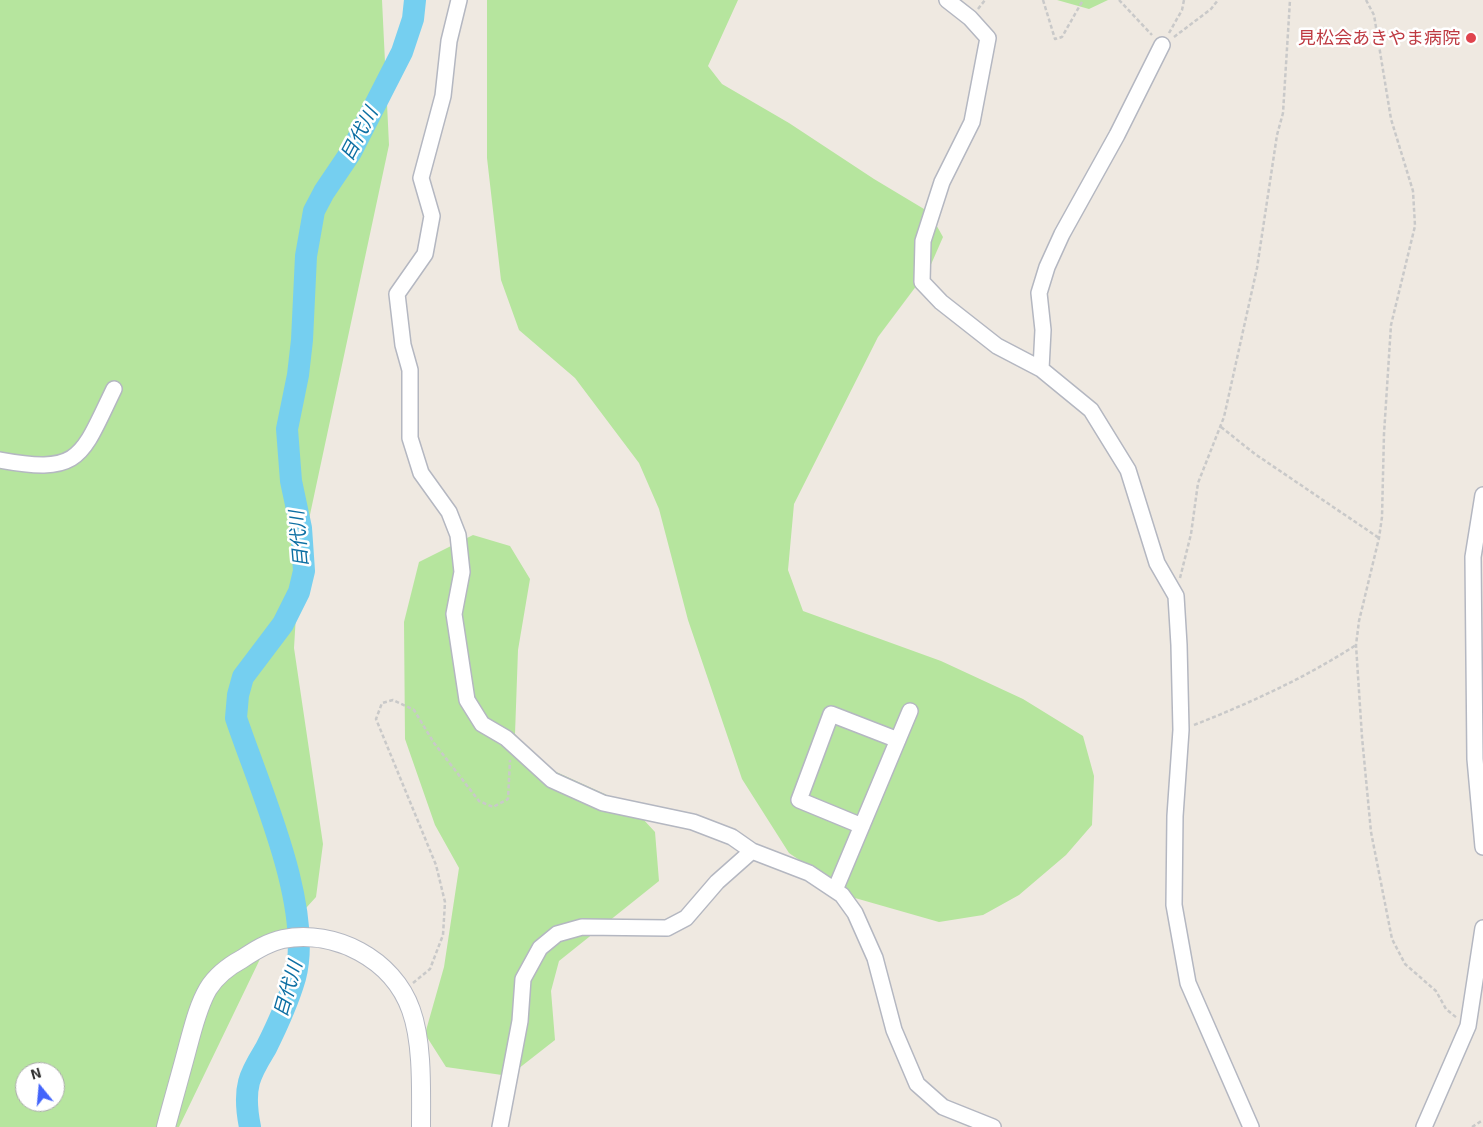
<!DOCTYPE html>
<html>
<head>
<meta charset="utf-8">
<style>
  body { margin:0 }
  #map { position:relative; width:1483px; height:1127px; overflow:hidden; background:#efe9e1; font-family:"Exo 2",sans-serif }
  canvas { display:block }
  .north { position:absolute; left:15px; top:1062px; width:50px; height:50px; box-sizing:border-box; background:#fff; border:1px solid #ababab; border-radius:50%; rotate:343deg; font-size:14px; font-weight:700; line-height:20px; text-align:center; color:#2e2e2e }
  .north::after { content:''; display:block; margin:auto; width:18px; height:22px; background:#4264fb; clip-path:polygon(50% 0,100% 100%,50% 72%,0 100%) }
</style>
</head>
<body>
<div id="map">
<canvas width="1483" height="1127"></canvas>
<div class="north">N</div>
</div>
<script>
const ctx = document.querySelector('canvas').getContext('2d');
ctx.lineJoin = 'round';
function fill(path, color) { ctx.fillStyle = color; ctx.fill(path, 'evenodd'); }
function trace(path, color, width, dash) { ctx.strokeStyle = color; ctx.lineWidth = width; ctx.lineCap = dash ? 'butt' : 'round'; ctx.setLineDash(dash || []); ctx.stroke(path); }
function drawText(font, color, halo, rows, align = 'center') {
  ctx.font = font + ' "Exo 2","Noto Sans JP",sans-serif'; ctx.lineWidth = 5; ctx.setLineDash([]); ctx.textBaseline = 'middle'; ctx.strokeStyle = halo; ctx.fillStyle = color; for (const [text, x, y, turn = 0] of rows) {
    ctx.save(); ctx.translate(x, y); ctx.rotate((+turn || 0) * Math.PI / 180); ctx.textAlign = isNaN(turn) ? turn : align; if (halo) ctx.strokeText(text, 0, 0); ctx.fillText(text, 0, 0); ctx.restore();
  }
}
const green = new Path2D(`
  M0 0H382L389 145 299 566 294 648 323 844 316 897 260 959 179 1127H0ZM25 1072H55V1102H25Z
  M487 0H738L708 66 722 84 789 123 874 179 929 212 943 237 929 269 878 337 794 504 788 570 803 611 941 661 1023 699 1083 736 1094 776 1092 825 1066 855 1019 895 983 915 939 922 855 898 789 853 742 779 688 620 659 509 639 463 575 378 519 330 501 280 487 158Z
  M1057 0H1108L1089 9Z
  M473 535 510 546 530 579 518 650 515 734 541 765 631 806 655 832 659 881 559 961 551 991 555 1040 509 1076 446 1067 425 1034 444 967 459 868 435 825 405 739 404 622 419 562Z`);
const river = new Path2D(`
  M250 1127C247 1112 245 1097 249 1082 252 1070 260 1058 266 1048 277 1026 288 1002 295 978 314 907 259 787 236 718L238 695 243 677 283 624 299 592 304 571 301 528 291 481 287 429 298 375 302 340 306 256 314 211 324 192 351 152 402 52 413 19 415 0`);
const path = new Path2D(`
  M1043 0 1055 39 1062 37 1083 0
  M1119 0 1152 35
  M1366 0 1374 15 1391 119 1413 191 1415 226 1391 325 1384 434 1382 517 1379 538 1359 621 1356 645 1362 737 1371 832 1392 939 1405 964 1436 991 1446 1009 1457 1018
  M978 9 985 0
  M1169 33 1182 10 1184 0
  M1174 37 1211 9 1218 0
  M1221 427 1255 454 1379 538
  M1180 578 1191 534 1198 483 1224 417 1257 268 1277 135 1283 113 1290 0
  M1194 725C1250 703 1305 678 1356 645
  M413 983 430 969 443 935 445 902 436 865 376 719 382 703 393 700 414 710 434 743 479 801 493 807 508 799 510 760
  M1472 1127 1483 1120`);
const minor = new Path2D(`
  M459 0 449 41 443 96 421 178 432 216 425 254 397 294 403 345 410 370V438L421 473 449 512 458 535 462 572 454 614 467 700 482 724 506 738 552 780 603 803 693 822 732 837 752 851 809 873 842 895 855 913 875 958 894 1030 917 1084 943 1107 993 1127
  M947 0 970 18 988 38 972 122 942 182 923 241 922 282 941 302 997 346 1041 369 1091 410 1128 470 1157 563 1176 596 1179 645 1181 730 1175 816 1174 905 1188 983 1251 1127
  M1041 369 1043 330 1039 293 1047 267 1062 234 1117 135 1162 45
  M0 460C81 475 81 457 114 389
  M1483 495 1473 557 1475 759 1483 847
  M862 826 799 800 831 714 898 740
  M835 890 910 711
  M500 1127 520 1021 523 979 540 948 557 934 582 927 667 928 686 918 717 882 752 851
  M1424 1127 1468 1026 1483 928`);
const tertiary = new Path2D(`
  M166 1127C173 1100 181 1073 188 1046 193 1028 198 1006 208 989 216 976 229 966 242 959 254 951 268 942 283 939 335 929 393 959 411 1010 423 1043 421 1092 421 1127`);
const markers = [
  [1471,38,6,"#e0444e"]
];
const healthNames = [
  ["見松会あきやま病院",1460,38]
];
const waterNames = [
  ["目代川",359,134,-62],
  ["目代川",299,539,-95],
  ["目代川",288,989,-74]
];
fill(green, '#b6e59e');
trace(river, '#75cff0', 22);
trace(minor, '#b4b7c1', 18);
trace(tertiary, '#b4b7c1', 20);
trace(path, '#c9c9c9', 2.5, [4, 2.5]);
trace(minor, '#fff', 15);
trace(tertiary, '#fff', 18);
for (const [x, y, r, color] of markers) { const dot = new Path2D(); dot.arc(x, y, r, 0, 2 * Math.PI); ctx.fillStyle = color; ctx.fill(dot); trace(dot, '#fff', 2); }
drawText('18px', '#be3a42', '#fff', healthNames, 'right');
drawText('italic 19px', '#0d6fa3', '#fff', waterNames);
</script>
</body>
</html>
